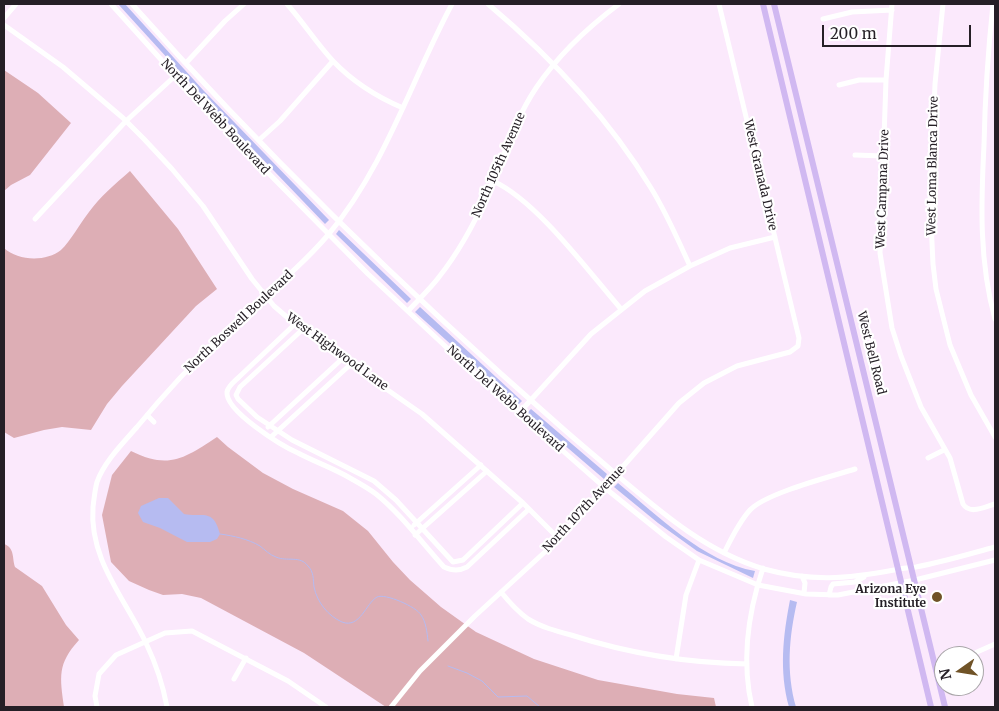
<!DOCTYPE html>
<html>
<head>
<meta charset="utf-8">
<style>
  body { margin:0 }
  #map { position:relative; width:999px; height:711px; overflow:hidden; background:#fbe9fc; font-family:Merriweather,serif }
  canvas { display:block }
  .frame { position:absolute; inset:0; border:5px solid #251f26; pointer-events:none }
  .north { position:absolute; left:934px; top:646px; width:50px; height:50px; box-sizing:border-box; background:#fff; border:1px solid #a8a5a8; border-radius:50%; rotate:257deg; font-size:14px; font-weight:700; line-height:20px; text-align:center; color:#251f26 }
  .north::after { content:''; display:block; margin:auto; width:18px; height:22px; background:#705327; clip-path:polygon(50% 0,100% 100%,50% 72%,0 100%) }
  .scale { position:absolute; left:822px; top:25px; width:149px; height:22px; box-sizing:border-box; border:2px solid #251f26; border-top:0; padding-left:6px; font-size:15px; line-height:18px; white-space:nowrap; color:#251f26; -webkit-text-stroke:4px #fff; paint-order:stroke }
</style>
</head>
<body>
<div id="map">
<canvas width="999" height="711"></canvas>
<div class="frame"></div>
<div class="north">N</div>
<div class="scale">200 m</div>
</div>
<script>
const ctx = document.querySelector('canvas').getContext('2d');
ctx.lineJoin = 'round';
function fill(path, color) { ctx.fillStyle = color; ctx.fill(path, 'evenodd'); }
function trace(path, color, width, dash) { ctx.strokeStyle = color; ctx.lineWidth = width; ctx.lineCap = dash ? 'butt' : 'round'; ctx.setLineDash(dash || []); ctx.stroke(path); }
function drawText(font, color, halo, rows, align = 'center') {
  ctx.font = font + ' Merriweather,serif'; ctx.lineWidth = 4.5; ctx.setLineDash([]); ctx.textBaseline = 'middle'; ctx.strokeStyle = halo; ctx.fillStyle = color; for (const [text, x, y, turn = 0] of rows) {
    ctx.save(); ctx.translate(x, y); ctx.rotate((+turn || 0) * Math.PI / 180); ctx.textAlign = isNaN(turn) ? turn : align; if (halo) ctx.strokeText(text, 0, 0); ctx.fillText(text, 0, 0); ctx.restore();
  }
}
const green = new Path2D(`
  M4 70 38 93 71 123 30 175 11 185 4 191Z
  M130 171 178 229 217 289 196 306 122 386 107 404 91 430 62 427 44 430 14 438 4 432V248C18 261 46 262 61 250 70 242 81 222 89 212 100 197 115 184 130 171Z
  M217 437 228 447 263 473 293 489 343 511 368 531 393 562 410 580 441 607 476 632 534 659 598 680 677 694 714 698 716 707H386L304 653 201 598 182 594 163 595 149 590 129 581 111 562 102 515 112 475 131 451C169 470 185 458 217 437Z
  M4 544C15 548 12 558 15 567L42 586 66 625 79 640C57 664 60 677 64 707H4Z`);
const water = new Path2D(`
  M118 4H125L204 91 329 220 325 224 201 95Z
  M339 230 411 299 407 303 336 234Z
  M420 307 522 401 518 405 415 312Z
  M531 409 607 474 604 479 527 413Z
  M618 483C657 515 704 562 755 571L753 578 697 551 658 523 614 487Z
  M159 498H168L184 514C202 518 213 507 220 534L217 539 210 542H187L160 528 143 522 138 513 141 506Z
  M790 600 797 602C789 637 786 672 796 707H789C779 671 783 636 790 600Z`);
const stream = new Path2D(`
  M220 534C234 536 248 539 260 546 265 550 270 555 276 557 287 562 300 555 308 566 314 572 313 579 314 587 317 602 328 616 342 622 360 629 366 603 377 597 385 593 417 607 421 615 426 622 427 632 428 641
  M448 666 467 673 482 681 498 697 527 696 540 707`);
const minor = new Path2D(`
  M111 4 210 114 368 274 461 361 605 488 666 537 699 560 758 585 806 594 838 595 915 580 995 560
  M132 4C265 154 409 294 560 426 579 443 599 459 618 476 663 514 707 552 764 569 811 582 847 579 894 570 901 568 909 568 916 567 943 562 969 554 995 547
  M287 4C303 22 317 44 333 61 353 82 377 97 403 108
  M488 4C551 57 608 117 651 188 666 212 678 240 690 266
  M892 4 886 80 880 253 892 328 901 356 921 407 950 458 963 504C970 515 984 507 995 504
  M943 4 935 84 930 200 933 264 936 289 950 345 971 395 995 437
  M993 4C988 51 985 97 984 145 981 203 979 262 995 319
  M4 18 16 4
  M823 19 852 12 892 10
  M4 25 63 67 123 118 144 139 172 169 203 206 252 279 274 306 302 330 422 414 523 503 559 539
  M186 63 225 21 244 4
  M839 85 859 80H886
  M259 140 280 121 333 61
  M855 155 883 156
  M493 181C537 201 588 271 621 309
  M35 219 126 121 175 76
  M408 311C418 300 430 289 439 277 458 253 474 224 487 195 503 159 514 121 536 88 558 55 587 28 619 4
  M295 324 239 377C235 381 228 386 227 392 225 411 282 446 298 453 315 462 333 468 350 478 359 483 368 488 376 494 401 514 422 543 444 567 453 571 459 571 467 567L529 509
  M302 330 240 387 236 395 238 399 257 417 292 440 374 481 396 500 453 562 463 560 523 503
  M519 413 591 334 645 291 690 266 730 248 775 237
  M147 415 154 422
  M268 427 343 358
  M271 437 351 364
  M928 458 944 450
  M414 525 481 465
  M415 535 487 471
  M724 553C731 539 739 522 750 510 766 493 830 477 855 469
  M802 576 805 583 804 593
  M501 592C509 602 517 611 528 619 541 627 556 631 571 635 627 653 687 663 747 664
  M829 595 831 587 833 584 855 582 864 577
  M977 652 995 644
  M676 659 686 595 699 560
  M234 679 246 658
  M97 707 95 696 99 674 116 655 165 633 192 631 288 681 326 707
  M167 707C163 685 156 664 146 643 125 598 89 560 93 507 94 499 95 489 97 482 104 462 123 443 137 427 165 393 195 361 226 331 260 299 298 270 328 235 385 167 411 81 452 4
  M391 707 420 671 475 616 559 539 679 403 704 383 737 366 790 352 798 346 799 338 719 4
  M752 707C741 660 748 613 763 568`);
const major = new Path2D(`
  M763 4 931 707
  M774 4 945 707`);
const markers = [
  [937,597,6,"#705327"]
];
const streetNames = [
  ["North Del Webb Boulevard",215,117,47],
  ["North 105th Avenue",499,165,-66],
  ["West Loma Blanca Drive",933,166,-89],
  ["West Granada Drive",760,175,77],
  ["West Campana Drive",883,189,-88],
  ["North Boswell Boulevard",239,322,-43],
  ["West Highwood Lane",337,352,36],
  ["West Bell Road",871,353,76],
  ["North Del Webb Boulevard",505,399,42],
  ["North 107th Avenue",584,509,-47]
];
const poiNames = [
  ["Arizona Eye",926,590],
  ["Institute",926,604]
];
fill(green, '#ddaeb5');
fill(water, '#b6bbf1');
trace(stream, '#b6bbf1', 1);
trace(minor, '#fff', 5);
trace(major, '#d0b8f1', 6);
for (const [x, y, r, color] of markers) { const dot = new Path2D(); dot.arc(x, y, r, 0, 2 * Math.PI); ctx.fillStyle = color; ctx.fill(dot); trace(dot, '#fff', 2); }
drawText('12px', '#251f26', '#fff', streetNames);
drawText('bold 12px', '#251f26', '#fff', poiNames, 'right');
</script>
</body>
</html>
